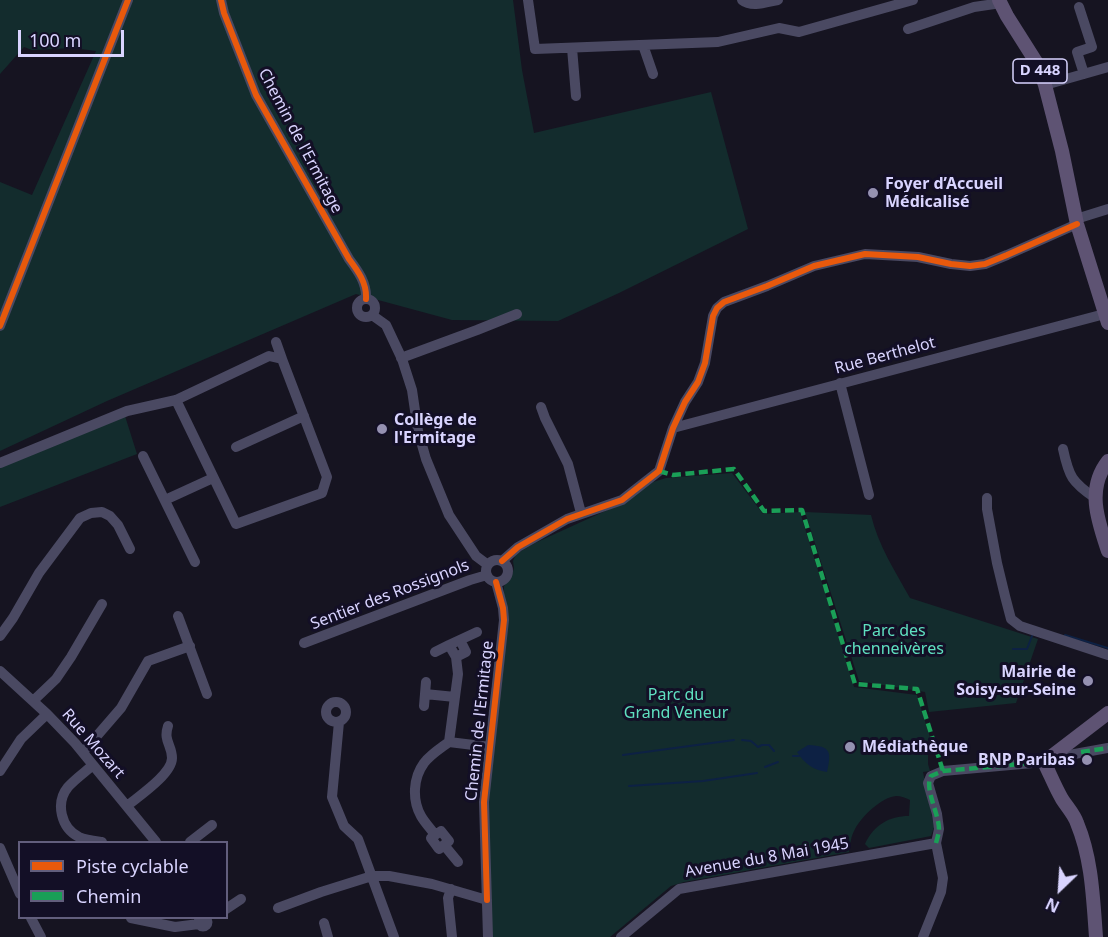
<!DOCTYPE html>
<html>
<head>
<meta charset="utf-8">
<style>
  body { margin:0 }
  #map { position:relative; width:1108px; height:937px; overflow:hidden; background:#161421; font-family:"Noto Sans",sans-serif }
  canvas { display:block }
  .legend { position:absolute; left:18px; top:841px; width:210px; height:78px; box-sizing:border-box; background:#130f26; border:2px solid #625e7d; margin:0; padding:8px 10px; list-style:none; font-size:18px; color:#d9d4ff }
  .legend li { display:flex; align-items:center; gap:12px; height:30px }
  .legend b { width:30px; border:2px solid #625e7d }
  .north { position:absolute; left:1030px; top:859px; width:60px; height:60px; -webkit-text-stroke:4px #130f26; paint-order:stroke; rotate:205deg; font-size:16px; font-weight:700; line-height:24px; text-align:center; color:#d9d4ff }
  .north::after { content:''; display:block; margin:auto; width:21px; height:27px; background:#d9d4ff; clip-path:polygon(50% 0,100% 100%,50% 72%,0 100%) }
  .scale { position:absolute; left:18px; top:30px; width:106px; height:27px; box-sizing:border-box; border:3px solid #d9d4ff; border-top:0; padding-left:8px; font-size:18px; line-height:21px; white-space:nowrap; color:#d9d4ff; -webkit-text-stroke:4px #130f26; paint-order:stroke }
</style>
</head>
<body>
<div id="map">
<canvas width="1108" height="937"></canvas>
<ul class="legend">
<li><b style="height:8px;background:#e8590c"></b>Piste cyclable</li>
<li><b style="height:8px;background:#1a9f57"></b>Chemin</li>
</ul>
<div class="north">N</div>
<div class="scale">100 m</div>
</div>
<script>
const ctx = document.querySelector('canvas').getContext('2d');
ctx.lineJoin = 'round';
function fill(path, color) { ctx.fillStyle = color; ctx.fill(path, 'evenodd'); }
function trace(path, color, width, dash) { ctx.strokeStyle = color; ctx.lineWidth = width; ctx.lineCap = dash ? 'butt' : 'round'; ctx.setLineDash(dash || []); ctx.stroke(path); }
function drawText(font, color, halo, rows, align = 'center') {
  ctx.font = font + ' "Noto Sans",sans-serif'; ctx.lineWidth = 6; ctx.setLineDash([]); ctx.textBaseline = 'middle'; ctx.strokeStyle = halo; ctx.fillStyle = color; for (const [text, x, y, turn = 0] of rows) {
    ctx.save(); ctx.translate(x, y); ctx.rotate((+turn || 0) * Math.PI / 180); ctx.textAlign = isNaN(turn) ? turn : align; if (halo) ctx.strokeText(text, 0, 0); ctx.fillText(text, 0, 0); ctx.restore();
  }
}
const green = new Path2D(`
  M0 0H513L522 70 534 133 711 92 748 229 619 293 558 321 452 320 356 294 107 401 0 451V182L32 195 96 51 73 48 32 50 24 47 0 74Z
  M125 416 137 454 0 507V467Z
  M732 473 763 514 800 512 854 687 917 695 933 747 928 751V764L930 771 923 772 934 827 931 836 869 848 865 844C874 825 889 816 909 816L910 800C906 798 901 796 896 796 882 797 862 816 855 829 851 836 850 844 849 852L684 882 671 886 610 937H492L488 811 504 590V586L512 575 514 568 513 561 516 554 535 543 625 502 653 482 666 478Z
  M805 512 871 515C878 545 895 571 910 598L1038 639 1016 703 929 712 925 692 859 681Z`);
const water = new Path2D(`
  M808 745C832 746 831 752 827 772 813 770 805 764 797 752Z`);
const stream = new Path2D(`
  M1065 635 1108 648
  M1013 649H1027L1032 636
  M742 740 751 741 758 747 762 745H769L774 751
  M623 755 734 740
  M793 756H799
  M765 767 778 762
  M629 786 703 781 757 773`);
const minor = new Path2D(`
  M221 0 224 13 256 95 349 259C358 271 367 283 366 299
  M528 0 535 49 718 42 779 28 799 32 913 0
  M742 0C752 8 767 2 778 0
  M1079 7 1092 47 1077 52 1084 74
  M908 29 974 7 1001 3
  M643 45 653 74
  M572 48 576 96
  M1045 85 1108 67
  M1076 219 1108 209
  M357 308a9 9 0 1 1 18 0a9 9 0 1 1-18 0Z
  M372 315 386 325 402 359 412 390 418 431 426 459 449 515 476 556 488 565
  M0 326 128 0
  M276 342 282 359
  M401 358 477 330 517 314
  M840 383 869 495
  M541 407 545 418 568 464 581 513
  M673 428 1108 313
  M236 447 304 416
  M1063 449C1069 477 1072 482 1095 498
  M143 456 195 562
  M0 463 127 411 176 400 269 356 282 359 327 477 322 493 236 524 176 400
  M987 498V509L997 563 1005 596 1011 619 1020 626 1108 655
  M165 500 213 478
  M486 571a11 11 0 1 1 22 0a11 11 0 1 1-22 0Z
  M502 561 518 547 567 519 622 500 659 471 673 428 685 402 698 382 705 363 713 316 717 308 724 302 767 286 814 266 865 254 918 257 951 264 970 266 985 264 1007 255 1077 224
  M178 616 207 694
  M0 636 13 618 39 573 80 518 91 513 102 512 110 516 118 525 130 549
  M460 640 466 652 456 657 449 645 477 632
  M304 643 470 580 487 575
  M435 652 449 645
  M0 671 47 714 75 743 156 842
  M425 694 455 697
  M33 701 56 679 71 657 102 604
  M326 712a10 10 0 1 1 20 0a10 10 0 1 1-20 0Z
  M424 706 426 682
  M339 722 332 797 344 826 358 839 394 937
  M449 742 490 747
  M83 752 121 708 148 661 190 646
  M93 765C85 772 75 779 68 787 55 803 61 828 79 837 86 840 95 841 102 842
  M0 771 21 739 47 714
  M127 806C139 796 172 774 172 758 172 745 163 741 168 726
  M441 831 449 841 439 849 431 838Z
  M435 835C431 829 425 823 421 816 412 800 413 778 424 763 431 754 441 748 449 742L458 674 456 657
  M190 842 212 825
  M444 845 458 862
  M0 848 20 894
  M451 889 448 898 452 937
  M278 908 321 892 372 876H389L432 884 487 900
  M226 909 241 899
  M198.5 922a4.5 4.5 0 1 1 9 0a4.5 4.5 0 1 1-9 0Z
  M31 918 41 937
  M131 918 175 927 199 924
  M324 923 328 937
  M488 937 484 802 504 620 503 608 496 582
  M621 937 679 889 936 843
  M923 937 941 892 943 878 936 843 939 829 937 814 928 783 931 776 943 771 1044 762 1058 757 1108 748`);
const major = new Path2D(`
  M999 0 1007 16 1038 65 1045 85 1062 151 1077 224 1108 323
  M1108 461C1086 489 1098 521 1108 551
  M1096 937C1093 898 1092 859 1077 823 1074 814 1067 807 1062 799 1055 787 1050 774 1044 762L1108 713`);
const quiet = new Path2D(`
  M659 471 673 475 734 469 764 511 802 510 855 684 917 689 943 771
  M1081 752 1108 748
  M936 843C937 839 939 833 939 829 939 814 924 788 931 776L943 771 1044 762`);
const cycleway = new Path2D(`
  M221 0 224 13 256 95 349 259C358 271 367 283 366 299
  M0 326 128 0
  M502 561 518 547 567 519 622 500 659 471 673 428 685 402 698 382 705 363 713 316 717 308 724 302 767 286 814 266 865 254 918 257 951 264 970 266 985 264 1007 255 1077 224
  M487 900 484 802 504 620 503 608 496 582`);
const markers = [
  [873,193,6,"#9591b1"],
  [382,429,6,"#9591b1"],
  [1088,681,6,"#9591b1"],
  [850,747,6,"#9591b1"],
  [1087,760,6,"#9591b1"]
];
const shields = [
  [1040,71,54]
];
const shieldNames = [
  ["D 448",1040,71]
];
const streetNames = [
  ["Chemin de l'Ermitage",300,141,62],
  ["Rue Berthelot",885,356,-15],
  ["Sentier des Rossignols",390,595,-21],
  ["Chemin de l'Ermitage",480,721,-84],
  ["Rue Mozart",93,744,49],
  ["Avenue du 8 Mai 1945",767,858,-10]
];
const poiNames = [
  ["Foyer d’Accueil",885,184],
  ["Médicalisé",885,202],
  ["Collège de",394,420],
  ["l'Ermitage",394,438],
  ["Mairie de",1076,672,"right"],
  ["Soisy-sur-Seine",1076,690,"right"],
  ["Médiathèque",862,747],
  ["BNP Paribas",1075,760,"right"]
];
const parkNames = [
  ["Parc des",894,631],
  ["chenneivères",894,649],
  ["Parc du",676,695],
  ["Grand Veneur",676,713]
];
fill(green, '#132c2d');
fill(water, '#0d2144');
trace(stream, '#0d2144', 2);
trace(minor, '#4a4962', 10);
trace(major, '#5e5373', 14);
trace(quiet, '#1a9f57', 4.5, [9, 4.5]);
trace(cycleway, '#e8590c', 6);
for (const [x, y, r, color] of markers) { const dot = new Path2D(); dot.arc(x, y, r, 0, 2 * Math.PI); ctx.fillStyle = color; ctx.fill(dot); trace(dot, '#130f26', 2); }
for (const [x, y, w] of shields) { const box = new Path2D(); box.roundRect(x - w / 2, y - 12, w, 24, 4.5); ctx.fillStyle = '#130f26'; ctx.fill(box); trace(box, '#d9d4ff', 1.5); }
drawText('bold 15px', '#d9d4ff', null, shieldNames);
drawText('16px', '#d9d4ff', '#130f26', streetNames);
drawText('bold 16px', '#d9d4ff', '#130f26', poiNames, 'left');
drawText('16px', '#5fe0c0', '#130f26', parkNames);
</script>
</body>
</html>
